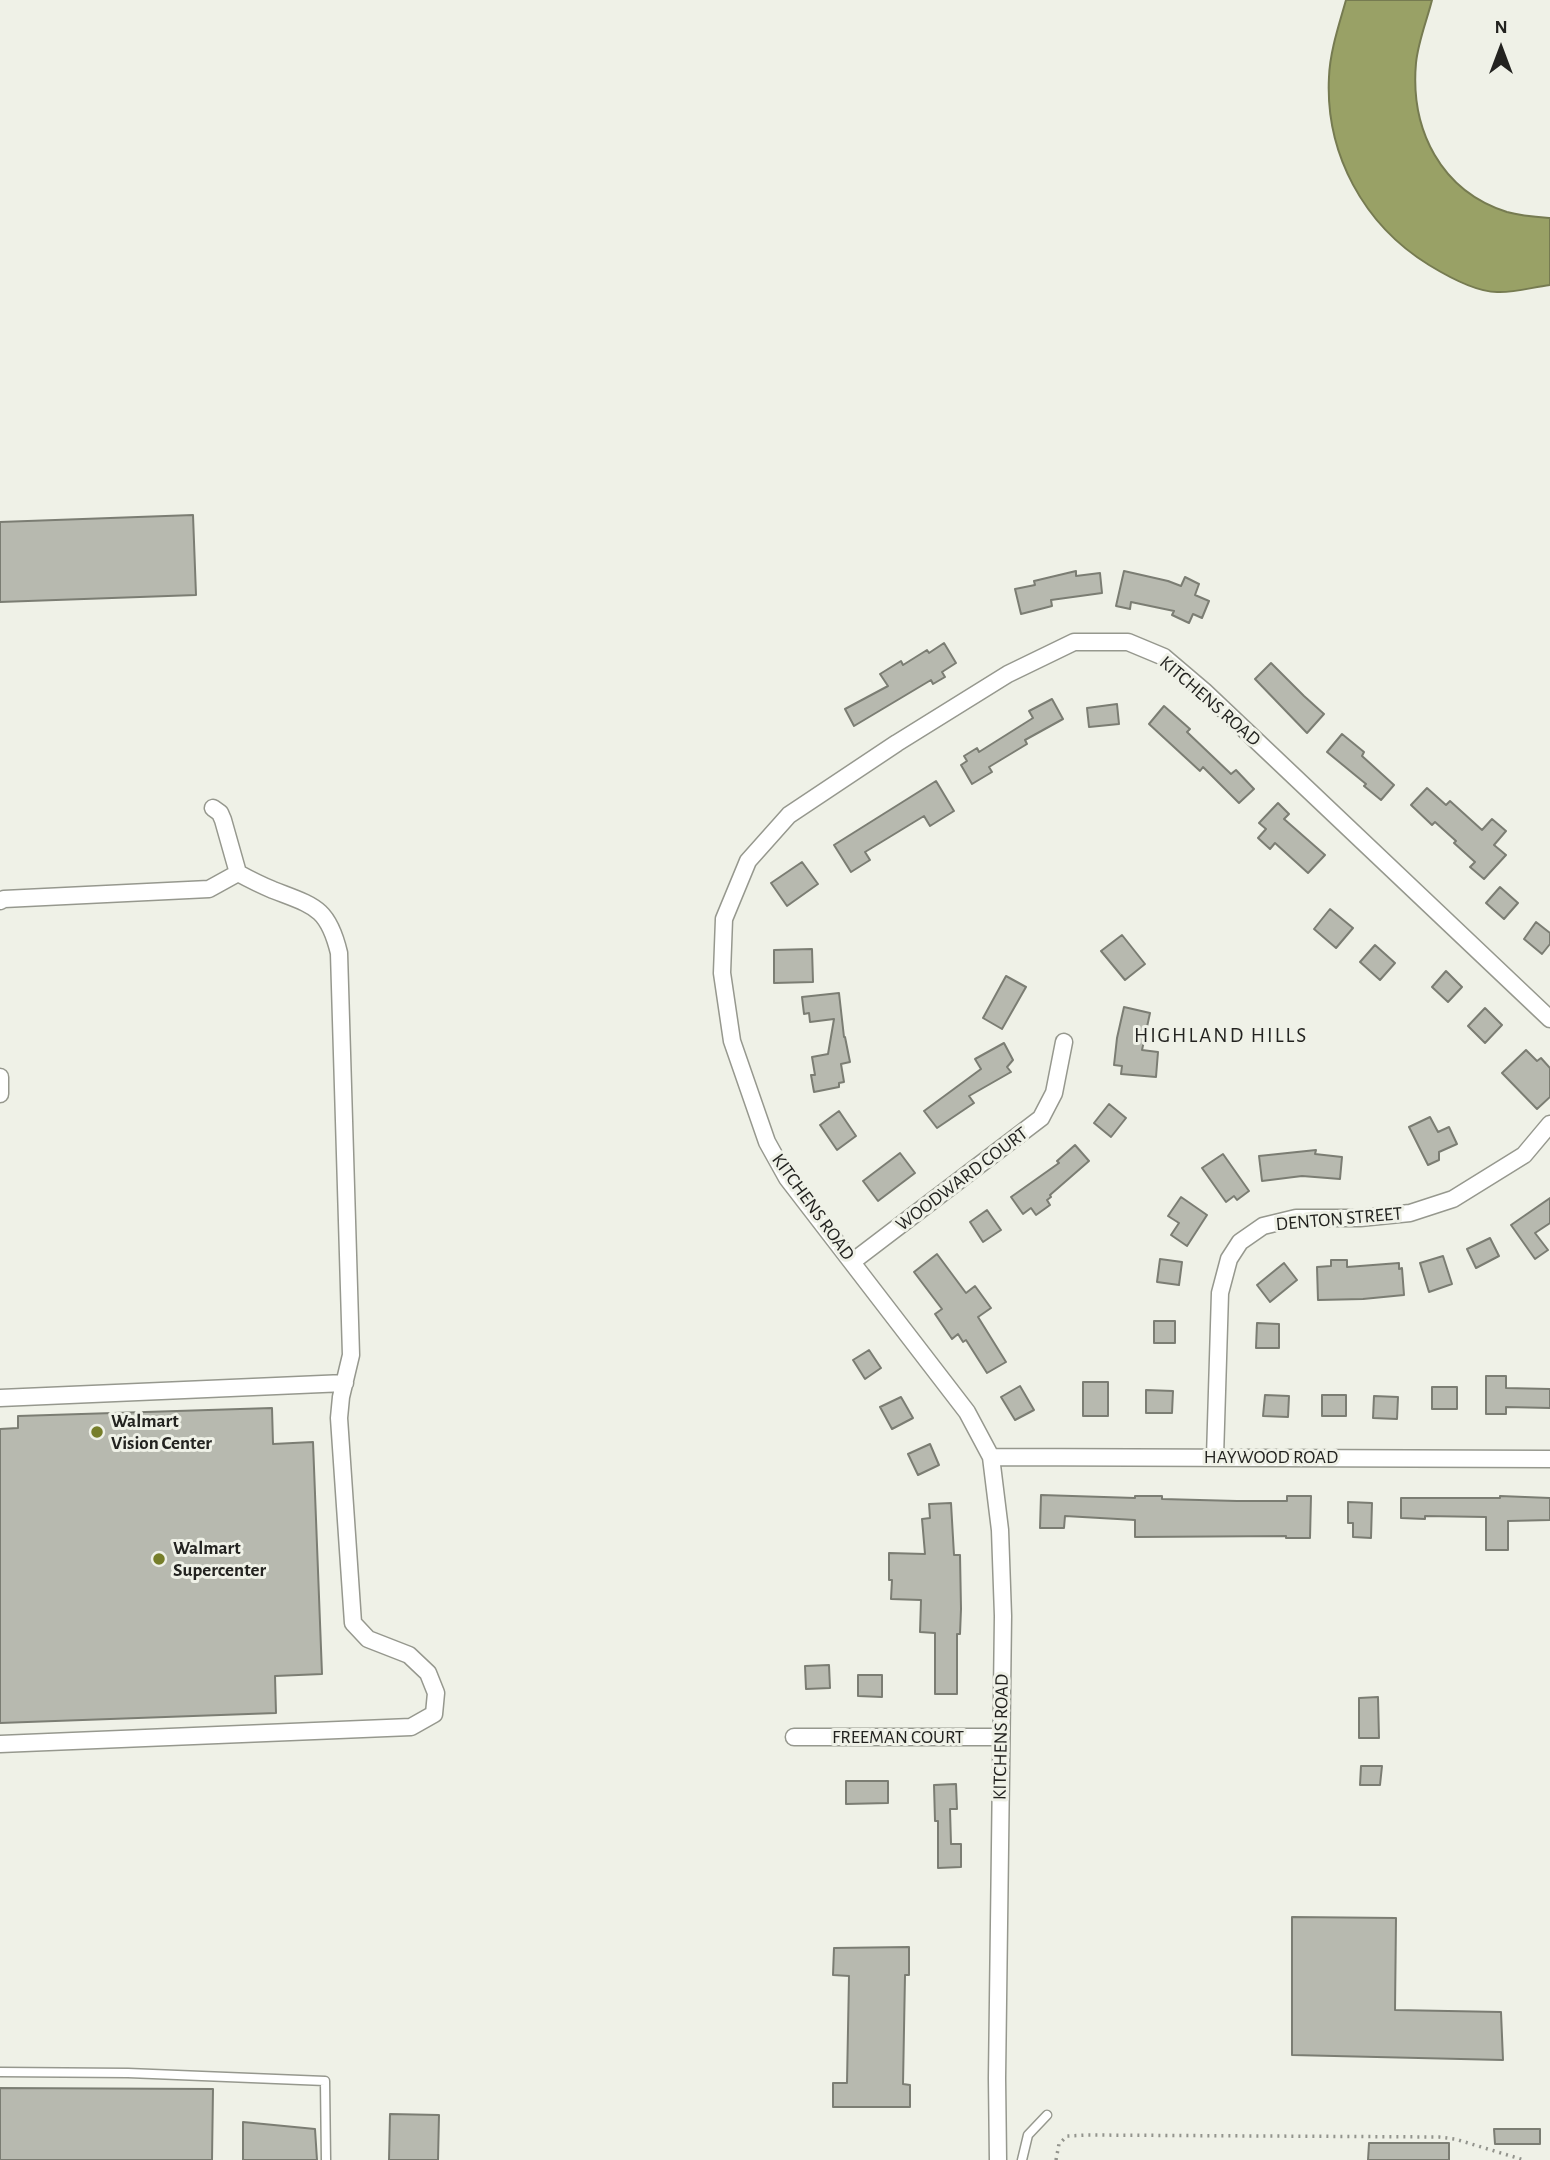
<!DOCTYPE html>
<html>
<head>
<meta charset="utf-8">
<style>
  body { margin:0 }
  #map { position:relative; width:1550px; height:2160px; overflow:hidden; background:#eff1e7; font-family:"Alegreya Sans",sans-serif }
  canvas { display:block }
  .north { position:absolute; left:1466px; top:14px; width:70px; height:70px; -webkit-text-stroke:5px #eff1e7; paint-order:stroke; rotate:0deg; font-size:19px; font-weight:700; line-height:28px; text-align:center; color:#232320 }
  .north::after { content:''; display:block; margin:auto; width:24px; height:32px; background:#232320; clip-path:polygon(50% 0,100% 100%,50% 72%,0 100%) }
</style>
</head>
<body>
<div id="map">
<canvas width="1550" height="2160"></canvas>
<div class="north">N</div>
</div>
<script>
const ctx = document.querySelector('canvas').getContext('2d');
ctx.lineJoin = 'round';
function fill(path, color) { ctx.fillStyle = color; ctx.fill(path, 'evenodd'); }
function trace(path, color, width, dash) { ctx.strokeStyle = color; ctx.lineWidth = width; ctx.lineCap = dash ? 'butt' : 'round'; ctx.setLineDash(dash || []); ctx.stroke(path); }
function drawText(font, color, halo, rows, align = 'center') {
  ctx.font = font + ' "Alegreya Sans",sans-serif'; ctx.lineWidth = 6; ctx.setLineDash([]); ctx.textBaseline = 'middle'; ctx.strokeStyle = halo; ctx.fillStyle = color; for (const [text, x, y, turn = 0] of rows) {
    ctx.save(); ctx.translate(x, y); ctx.rotate((+turn || 0) * Math.PI / 180); ctx.textAlign = isNaN(turn) ? turn : align; if (halo) ctx.strokeText(text, 0, 0); ctx.fillText(text, 0, 0); ctx.restore();
  }
}
const water = new Path2D(`
  M1346 0H1432C1427 20 1418 42 1416 63 1410 130 1441 191 1507 212 1521 216 1536 217 1550 218V285C1533 287 1514 293 1497 292 1475 292 1447 276 1429 265 1364 225 1325 154 1329 77 1330 51 1339 25 1346 0Z`);
const building = new Path2D(`
  M193 515 196 595 0 602V522Z
  M1076 571V576L1100 573 1102 593 1051 600 1052 606 1021 614 1015 589 1035 585 1034 581Z
  M1124 571 1168 581 1181 586 1185 577 1199 584 1195 595 1209 601 1202 618 1193 614 1189 623 1172 615 1174 611 1131 602 1130 609 1116 606Z
  M944 643 956 663 942 672 945 677 933 684 931 680 854 726 845 709 888 686 880 674 901 661 903 665 927 650 929 653Z
  M1271 663 1304 696 1324 714 1307 733 1255 679Z
  M1052 699 1063 719 1025 740 1027 744 989 767 992 772 972 784 961 765 967 761 964 756 977 748 979 752 1033 718 1029 711Z
  M1117 704 1119 724 1089 727 1087 708Z
  M1164 706 1190 729 1187 732 1231 774 1236 770 1254 789 1239 803 1203 767 1200 771 1149 724Z
  M1342 734 1364 752 1362 756 1394 785 1381 800 1364 786 1366 784 1327 752Z
  M936 781 954 811 930 826 924 816 865 852 870 860 851 872 834 845Z
  M1427 788 1446 805 1450 801 1482 830 1492 819 1506 831 1494 845 1506 855 1484 879 1470 867 1475 862 1454 843 1456 841 1435 822 1432 825 1411 805Z
  M1278 803 1289 814 1284 819 1325 855 1308 873 1275 843 1270 849 1258 838 1266 829 1259 823Z
  M802 862 818 884 787 906 771 883Z
  M1500 887 1518 903 1504 919 1486 903Z
  M1330 909 1353 928 1336 948 1314 929Z
  M1536 922 1550 933V944L1542 954 1524 939Z
  M1122 935 1145 964 1125 980 1101 951Z
  M1375 945 1395 963 1380 980 1360 962Z
  M812 949 813 982 774 983V950Z
  M1446 971 1462 987 1448 1002 1432 987Z
  M1006 976 1026 987 1002 1029 983 1018Z
  M839 993 844 1037H845L850 1062 841 1064 844 1082 839 1083V1087L814 1092 811 1075H815L812 1057 828 1054 834 1019 810 1022 809 1013 804 1014 802 997Z
  M1124 1007 1150 1013 1142 1050 1158 1052 1156 1077 1121 1074 1122 1066 1114 1065 1117 1038Z
  M1485 1008 1502 1025 1485 1043 1468 1026Z
  M1004 1043 1013 1060 1007 1067 1011 1072 969 1096 974 1103 937 1128 924 1111 981 1069 975 1059Z
  M1526 1050 1537 1061 1541 1058 1550 1068V1097L1537 1109 1502 1073Z
  M1109 1104 1126 1118 1111 1137 1094 1123Z
  M839 1111 856 1136 837 1150 820 1125Z
  M1430 1117 1438 1132 1449 1127 1457 1144 1439 1152V1160L1428 1165 1409 1127Z
  M1075 1145 1089 1161 1050 1195 1051 1197 1047 1200 1050 1205 1036 1215 1031 1208 1023 1214 1011 1197 1059 1163 1057 1161Z
  M1316 1150 1315 1154 1342 1157 1340 1179 1302 1176 1262 1181 1259 1156Z
  M900 1153 915 1173 878 1201 863 1181Z
  M1223 1154 1249 1191 1237 1200 1234 1196 1226 1202 1202 1168Z
  M1181 1197 1207 1215 1187 1246 1171 1235 1179 1223 1168 1216Z
  M1550 1198V1223L1535 1233 1548 1250 1535 1259 1511 1225Z
  M987 1210 1001 1230 983 1242 970 1222Z
  M1490 1238 1499 1256 1476 1268 1467 1249Z
  M937 1254 966 1293 975 1286 991 1308 978 1317 1006 1362 987 1373 966 1340 963 1342 958 1334 952 1339 935 1314 942 1309 914 1272Z
  M1443 1256 1452 1284 1429 1292 1420 1263Z
  M1160 1259 1182 1262 1179 1285 1157 1282Z
  M1331 1260H1347V1267L1399 1263V1269L1402 1268 1404 1295 1363 1299 1318 1300 1317 1267 1331 1266Z
  M1284 1263 1297 1280 1270 1302 1257 1285Z
  M1154 1321H1175V1343H1154Z
  M1257 1323 1279 1324V1348H1256Z
  M869 1350 881 1368 865 1379 853 1360Z
  M1486 1376H1506V1388L1550 1389V1408L1506 1407V1414H1486Z
  M1083 1382H1108V1416H1083Z
  M1020 1386 1034 1410 1015 1420 1001 1397Z
  M1432 1387H1457V1409H1432Z
  M1146 1390 1173 1391 1172 1413H1146Z
  M1265 1395 1289 1396 1288 1417 1263 1416Z
  M1322 1395H1346V1416H1322Z
  M1374 1396 1398 1397 1397 1419 1373 1418Z
  M901 1397 913 1418 892 1429 880 1407Z
  M272 1408 273 1444 313 1442 322 1674 275 1676 276 1713 0 1723V1429L18 1428V1416Z
  M930 1444 939 1465 918 1475 908 1454Z
  M1041 1495 1135 1498V1496H1162V1499L1237 1501H1287V1496H1311L1310 1538H1286V1536L1135 1537V1520L1065 1516 1064 1528H1040Z
  M1500 1496 1550 1498V1520L1508 1521V1550H1486V1517L1425 1516V1519L1401 1518V1498H1500Z
  M1348 1502 1372 1503 1371 1538 1353 1537V1523H1348Z
  M951 1503 954 1555H960L961 1609 960 1634H957V1694H935V1633L920 1632 921 1600 891 1599 892 1580H889V1553L925 1554 922 1519 930 1518 929 1504Z
  M829 1665 830 1688 806 1689 805 1666Z
  M858 1675H882V1697L858 1696Z
  M1378 1697 1379 1738H1359V1698Z
  M1361 1766H1382L1380 1785H1360Z
  M846 1781H888V1803L846 1804Z
  M956 1784 957 1809H950L951 1844H961V1867L938 1868V1821H935L934 1785Z
  M1292 1917 1396 1918 1395 2010 1501 2012 1503 2060 1292 2055Z
  M909 1947V1975H905L903 2084 910 2085V2107H833V2083H847L849 1976 833 1975 834 1948Z
  M0 2088 213 2089 212 2160H0Z
  M390 2114 439 2115 438 2160H389Z
  M243 2122 315 2129 317 2160H243Z
  M1494 2129H1540V2144H1495Z
  M1369 2143H1449V2160H1368Z`);
const path = new Path2D(`
  M1056 2160 1059 2144 1067 2136 1088 2135 1439 2137 1455 2139 1524 2160`);
const lane = new Path2D(`
  M0 2072 128 2073 325 2081 326 2160
  M1022 2160 1028 2135 1047 2115`);
const street = new Path2D(`
  M0 901 4 899 209 889 238 873
  M0 1077V1094
  M852 1262 1041 1118 1054 1093 1064 1042
  M0 1398 345 1383
  M991 1457 1550 1459
  M1215 1457 1220 1293 1229 1259 1240 1242 1263 1226 1296 1218H1360L1410 1213 1453 1199 1524 1155 1550 1124
  M794 1737H1001
  M0 1744 411 1727 434 1714 436 1693 428 1673 409 1655 368 1639 353 1623 339 1418 341 1397 351 1355 339 953C328 907 314 906 273 890 261 885 249 879 238 873L223 820 220 813 213 808
  M998 2160 997 2078 1003 1616 1000 1530 991 1457 967 1412 787 1178 767 1142 732 1041 722 973 724 919 748 861 789 815 897 743 1008 674 1074 642H1128L1164 657 1204 691 1550 1019`);
const markers = [
  [97,1432,7,"#767e2a"],
  [159,1559,7,"#767e2a"]
];
const streetNames = [
  ["KITCHENS ROAD",1210,701,41],
  ["WOODWARD COURT",962,1179,-37],
  ["KITCHENS ROAD",813,1207,54],
  ["DENTON STREET",1339,1219,-5],
  ["HAYWOOD ROAD",1271,1457],
  ["FREEMAN COURT",898,1737],
  ["KITCHENS ROAD",1001,1737,-89]
];
const poiNames = [
  ["Walmart",111,1421],
  ["Vision Center",111,1443],
  ["Walmart",173,1548],
  ["Supercenter",173,1570]
];
const neighbourhoodNames = [
  ["HIGHLAND HILLS",1221,1036]
];
fill(water, '#99a166');
trace(water, '#767b51', 2);
fill(building, '#b7b9af');
trace(building, '#7b7d73', 2);
trace(lane, '#96988e', 11);
trace(street, '#96988e', 19);
trace(path, '#93948d', 3.5, [2, 5]);
trace(lane, '#fff', 8);
trace(street, '#fff', 16);
for (const [x, y, r, color] of markers) { const dot = new Path2D(); dot.arc(x, y, r, 0, 2 * Math.PI); ctx.fillStyle = color; ctx.fill(dot); trace(dot, '#eff1e7', 2.5); }
drawText('19px', '#232320', '#eff1e7', streetNames);
drawText('bold 19px', '#232320', '#eff1e7', poiNames, 'left');
ctx.letterSpacing = '2px';
drawText('21px', '#232320', '#eff1e7', neighbourhoodNames);
ctx.letterSpacing = '0px';
</script>
</body>
</html>
